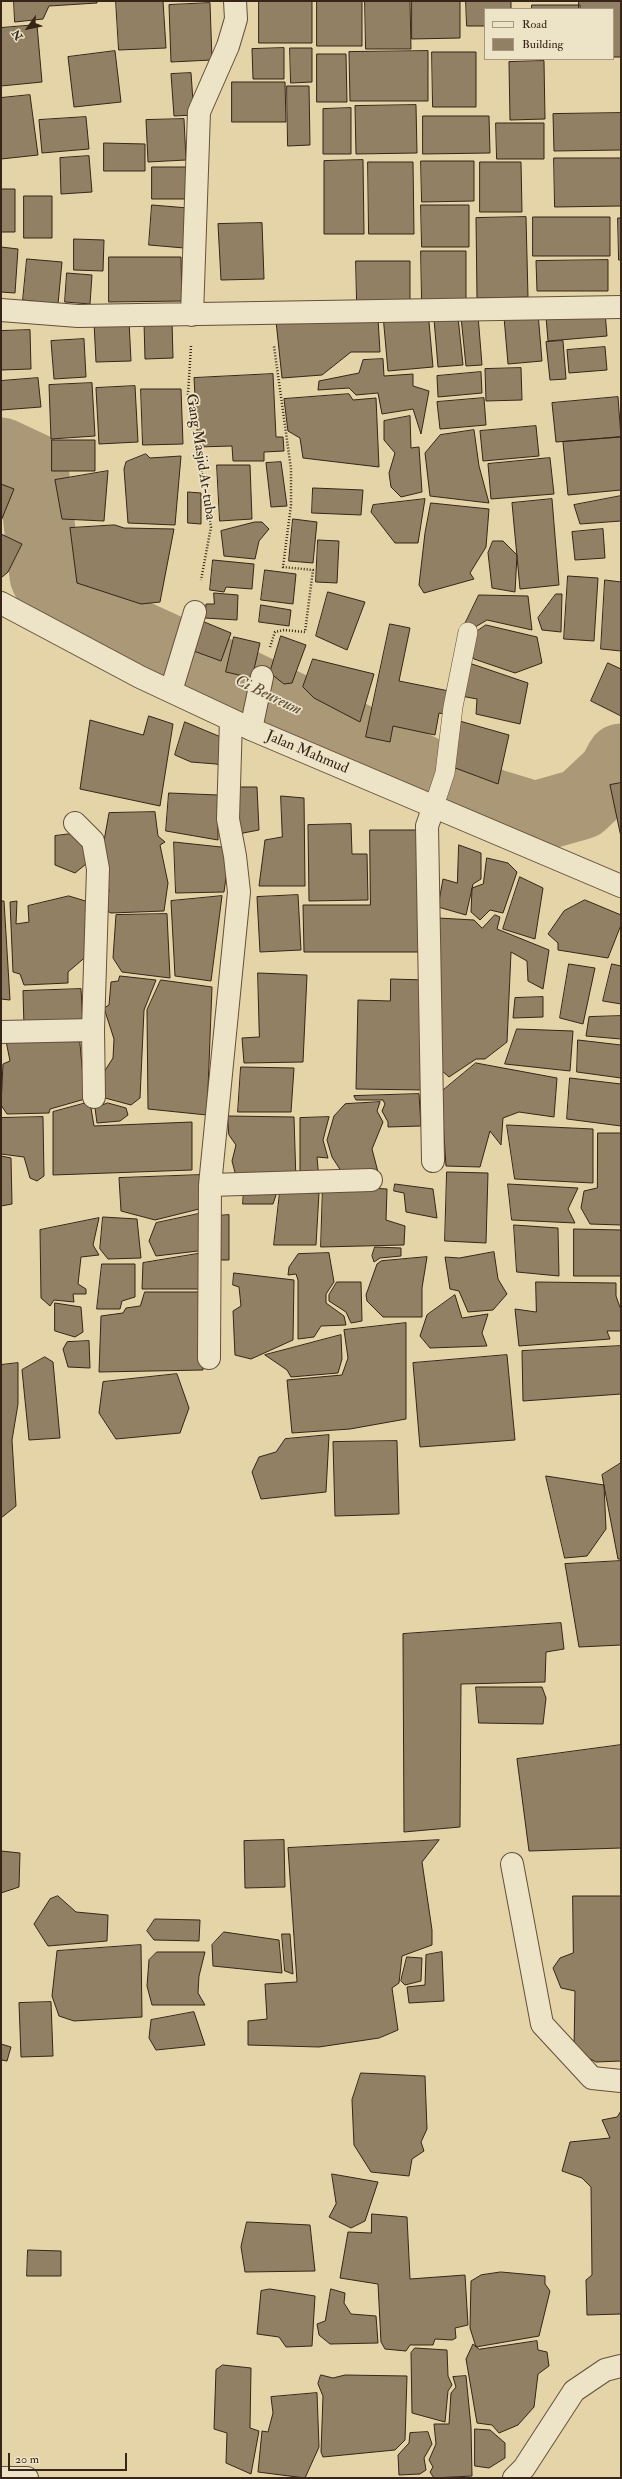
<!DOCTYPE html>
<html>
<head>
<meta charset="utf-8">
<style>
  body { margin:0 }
  #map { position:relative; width:622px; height:2479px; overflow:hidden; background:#e4d4a7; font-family:"IM FELL Double Pica",serif }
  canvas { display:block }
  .frame { position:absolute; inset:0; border:2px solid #382519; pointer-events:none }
  .legend { position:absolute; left:484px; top:8px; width:130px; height:52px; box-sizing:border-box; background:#ede3c6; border:1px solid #a59781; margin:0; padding:5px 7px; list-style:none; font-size:12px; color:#382519 }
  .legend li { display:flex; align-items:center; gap:8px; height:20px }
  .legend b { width:20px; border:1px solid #a59781 }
  .north { position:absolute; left:8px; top:8px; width:40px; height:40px; -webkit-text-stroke:3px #ede3c6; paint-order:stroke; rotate:237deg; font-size:11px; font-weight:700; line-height:16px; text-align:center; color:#382519 }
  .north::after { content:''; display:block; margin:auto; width:14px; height:18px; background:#382519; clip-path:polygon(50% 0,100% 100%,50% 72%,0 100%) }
  .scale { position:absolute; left:8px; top:2453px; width:119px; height:18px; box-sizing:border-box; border:2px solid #382519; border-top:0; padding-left:5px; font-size:12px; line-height:14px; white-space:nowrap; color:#382519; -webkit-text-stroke:3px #ede3c6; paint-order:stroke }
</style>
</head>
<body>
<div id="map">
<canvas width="622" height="2479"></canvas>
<div class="frame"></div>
<ul class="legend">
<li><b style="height:5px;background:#ede3c6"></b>Road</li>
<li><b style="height:11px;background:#918063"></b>Building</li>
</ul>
<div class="north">N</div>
<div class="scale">20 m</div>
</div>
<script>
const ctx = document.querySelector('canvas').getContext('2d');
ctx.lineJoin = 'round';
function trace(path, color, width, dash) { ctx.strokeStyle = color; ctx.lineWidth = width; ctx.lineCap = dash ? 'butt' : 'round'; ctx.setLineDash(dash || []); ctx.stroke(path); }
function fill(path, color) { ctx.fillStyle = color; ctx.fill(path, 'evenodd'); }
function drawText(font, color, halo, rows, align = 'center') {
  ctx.font = font + ' "IM FELL Double Pica",serif'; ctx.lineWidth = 3.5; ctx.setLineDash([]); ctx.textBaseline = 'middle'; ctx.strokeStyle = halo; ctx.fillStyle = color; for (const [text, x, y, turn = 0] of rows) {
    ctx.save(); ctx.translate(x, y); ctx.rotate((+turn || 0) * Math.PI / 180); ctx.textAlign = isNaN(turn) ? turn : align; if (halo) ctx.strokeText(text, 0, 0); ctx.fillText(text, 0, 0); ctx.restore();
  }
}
const river = new Path2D(`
  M1 453 33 468 45 576 57 599 226 676 492 804 535 817 581 804 613 774 621 759`);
const building = new Path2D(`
  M14 1H97V3L49 6 43 19 15 22Z
  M116 1H163L166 48 119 50Z
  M259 1H312V43H259Z
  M317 1H362V46H317Z
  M365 1H410L411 49H366Z
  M412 1H460V38L412 39Z
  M466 1H511V9H485V26H467Z
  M579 1H621V57H613V9H579Z
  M210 3 212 60 171 62 169 5Z
  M532 5H580V9H532Z
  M37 25 42 82 1 86V28Z
  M284 48V79H253L252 49Z
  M290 48H312V82L291 83Z
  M115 51 121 102 74 107 68 57Z
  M428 51V101H350L349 52Z
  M432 52H476V107H433Z
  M317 54H346L347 102H317Z
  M544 61 545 119 510 120 509 62Z
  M191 73 194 115 174 116 171 74Z
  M232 82H285L286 122H232Z
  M287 86H309L310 145 288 146Z
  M30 95 38 155 1 159V98Z
  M416 105 417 153 356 154 355 106Z
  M351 108V154H323V109Z
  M621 113V150L554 151 553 114Z
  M423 116H489L490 153 423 154Z
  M86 117 89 149 42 153 39 120Z
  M184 119 186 160 148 162 146 120Z
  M496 123H544V159H497Z
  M104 143 145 144V171H104Z
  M89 156 92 192 61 194 60 158Z
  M554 158H621V206L555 207Z
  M363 160 364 234H324V161Z
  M421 161H474V201L422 202Z
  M368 162H413L414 234H369Z
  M480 162H521L522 212H480Z
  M152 167H188V199H152Z
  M1 189H15V232H1Z
  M24 196H52V238H24Z
  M152 205 188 208 184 248 149 245Z
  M421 205H469V247H422Z
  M526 217 528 297 477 298 476 218Z
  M533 217H610V256H533Z
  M618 218H621V260H619Z
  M262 223 264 279 221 280 218 224Z
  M74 239 104 240 103 271 74 270Z
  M1 247 18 249 15 293 1 292Z
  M421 251H466V301H422Z
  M109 257H181L182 301 109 302Z
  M27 259 62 262 58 304 23 300Z
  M608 260V291H537L536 261Z
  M356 261H410V303H357Z
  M67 273 92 275 90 304 65 302Z
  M428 311 433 367 388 371 383 315Z
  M605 312 607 336 548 341 546 317Z
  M538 313 542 361 508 364 504 317Z
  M478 315 482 365 466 366 461 317Z
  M458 317 463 365 438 367 434 319Z
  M378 318 380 352H351L322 375 282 378 276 321Z
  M129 321 131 361 96 362 94 322Z
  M172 321 173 358 145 359 144 322Z
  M30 330 31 369 1 370V331Z
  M84 339 86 377 54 379 51 341Z
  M563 341 566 379 550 380 546 342Z
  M605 347 607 370 569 373 567 350Z
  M383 359 384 376 413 374V386L429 391 421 434 413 409 382 414 378 393 356 395 349 388 318 390 319 381 359 373 363 360Z
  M521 368 522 400 486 401 485 369Z
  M481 372 482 393 438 397 437 376Z
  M273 374 276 437H283L284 451 264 452V461H233L232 446 198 447 194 378Z
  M38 378 41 407 1 410V381Z
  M92 383 95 436 51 439 49 385Z
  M135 386 138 442 99 444 96 388Z
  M141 389H181L183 444 143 445Z
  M349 394 353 400 376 398 379 467 303 458 300 438 288 431 284 399Z
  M618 397 621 437 556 442 552 403Z
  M484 398 486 425 440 429 437 402Z
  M410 416 411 448 419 447 422 492 401 497 391 487 389 473 395 453 384 440V421Z
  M536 426 539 456 483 461 480 431Z
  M474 430 479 466 489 503 430 496 425 453 440 435Z
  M621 437V490L568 495 563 442Z
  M52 440H95V471H52Z
  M146 454 150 458 181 456 175 525 128 523 124 469 126 462Z
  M550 458 554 494 491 499 488 464Z
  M281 462 287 506 271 507 266 463Z
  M217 465H250L252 519 220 521Z
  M108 471 104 521 62 519 55 480Z
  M1 484 14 489 1 521Z
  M313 488 363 490 361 515 312 513Z
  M188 492 201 493V524L188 523Z
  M621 496V521L580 524 574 505Z
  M425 499 418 543H395L371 512 373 505Z
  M552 499 559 585 520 589 512 503Z
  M431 503 489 509 486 547 470 573 474 579 424 593 419 585 425 533Z
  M293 519 317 522 313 563 289 561Z
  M255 522H262L269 529 259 541 255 559 224 556 221 531Z
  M115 525 124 528 174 529 160 602 141 604 77 583 70 528Z
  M603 529 605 558 575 560 572 532Z
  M1 534 22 544 8 572 1 578Z
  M318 540 339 541 337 583 316 582Z
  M493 541H503L517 555 515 592 492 588 488 553Z
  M213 560 254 564 252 589 226 587 224 592 210 590Z
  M265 570 296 574 293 604 261 600Z
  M568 576 598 578 594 641 564 639Z
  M605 580 621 582V651L601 649Z
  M328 592 365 602 347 650 316 636Z
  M214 593 238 595 237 620 205 618 206 604H214Z
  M556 594H562L561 632 542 630 538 618Z
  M479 595 528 596 532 630 487 620 470 630 465 624Z
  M261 605 291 610 289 626 259 622Z
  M202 621 231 633 221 661 191 650Z
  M390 624 410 628 399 681 454 692 448 715 439 713 435 735 393 726 390 742 366 737Z
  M486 625 537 637 542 663 515 673 474 659 466 647 473 634Z
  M281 636 306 645 292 683 284 684 270 673Z
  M234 637 260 643 252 678 226 672Z
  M313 659 374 674 360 722 314 698 303 687Z
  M469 663 528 683 520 724 476 714 477 699 461 696Z
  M608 663 621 669V716L591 701Z
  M149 716 173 724 160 806 80 789 90 720 143 735Z
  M456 720 509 735 498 784 450 766Z
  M185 722 228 740 229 768 216 764 191 762 175 755Z
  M621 783V837L610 785Z
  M235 787H257L259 830 243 833 240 842Z
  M169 793 218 795V840L166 831Z
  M281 796 304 798 305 886H259L265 840 282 837Z
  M155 812 158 836 165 842 160 845 168 883 164 911 111 913 107 911 106 901 109 891 102 852 109 813Z
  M351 824 352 854H367L368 900 309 901 308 825Z
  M370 830H423L424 952H304L303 905H370Z
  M69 834 90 838 91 860 75 873 55 865V836Z
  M174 842 230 848 224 892 176 893Z
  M459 845 481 853V879L473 884 466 915 438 907 443 879 457 883Z
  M487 858 508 863 517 872 503 913 490 910 480 920 471 912 472 888 483 884Z
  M520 877 543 888 535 939 503 929Z
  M298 895 301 950 260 952 257 897Z
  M69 896 92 903 89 954 68 972V983L24 985 20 974 13 972 10 902 17 901 16 924 29 922 28 906Z
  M222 896 211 981 175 976 171 901Z
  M585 900 621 915V925L608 958 558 950V943L548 934 564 911Z
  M1 901H4L10 1000 1 999Z
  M167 914 170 978 122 972 113 958 116 915Z
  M495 915 500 917 497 929 549 950 543 989 528 981 527 961 511 952 507 1042 485 1059H476L449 1077 441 1070 438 918 474 920 482 928Z
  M569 964 595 968 583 1024 560 1018Z
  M612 964 621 966V1004L603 1001Z
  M258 973 307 975 303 1062 244 1063 242 1038 259 1037Z
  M120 976 156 980 144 1010 140 1098 131 1105 105 1098 104 1072 113 1058 114 1039 104 1008 109 1005 111 982 118 981Z
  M391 979 426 980 425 1090 356 1089 358 1000 390 1001Z
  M161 980 212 987 207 1115 148 1109 147 1010Z
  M81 989 83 1024 24 1027 23 991Z
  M543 997V1017L513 1018 515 998Z
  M621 1016V1039L586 1036 589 1017Z
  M517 1029 573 1031 570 1071 505 1064Z
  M79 1033 85 1099 50 1109 49 1113 7 1114 1 1105 3 1064 10 1061 5 1036Z
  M578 1040 621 1045V1078L577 1072Z
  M476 1063 557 1078 554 1117 519 1112 503 1118 501 1145 490 1131 480 1167 446 1166 441 1092Z
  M241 1067 294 1068 291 1112H238Z
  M570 1078 621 1084V1126L567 1119Z
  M419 1094 421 1126 388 1127V1122L382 1111 385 1104 383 1100H356L354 1096Z
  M90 1102 94 1126 192 1122V1170L53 1175V1112Z
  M380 1102 377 1111 383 1122 372 1149 378 1172 345 1177 332 1157 327 1140 334 1116 345 1104Z
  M108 1103 126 1108 128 1115 120 1121 97 1123 95 1108Z
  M228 1116 294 1117 296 1182 237 1180 232 1161 236 1145 229 1135Z
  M43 1117 44 1176 37 1181 30 1178 24 1157 1 1154V1118Z
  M329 1117 323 1140 328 1158 317 1157 319 1180 300 1179V1118Z
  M507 1125 593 1129V1183L515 1179Z
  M598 1133H621V1225L590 1224 581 1208 584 1191 597 1188Z
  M1 1156 11 1158 12 1204 1 1206Z
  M447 1172 488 1173 486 1243 445 1241Z
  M201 1175 203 1208 155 1220 121 1211 119 1178Z
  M395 1184 433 1189 437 1218 406 1212 404 1193 394 1191Z
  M508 1184 578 1188 568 1209 575 1223 512 1220Z
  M323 1185 387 1189 386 1220 405 1226 404 1245 321 1247Z
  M244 1189H278L273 1204H243Z
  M280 1192 319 1193 316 1245H274Z
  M203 1213 206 1250 156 1256 149 1241 156 1223Z
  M229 1215V1260H216V1216Z
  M103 1217 137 1219 141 1258 108 1259 100 1249Z
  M99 1218 93 1245 99 1255 81 1257 78 1284 86 1289V1294H73L74 1302 54 1300 50 1306 41 1298 40 1230Z
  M514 1225 558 1228 559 1276 517 1272Z
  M574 1229 621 1230V1276H574Z
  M375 1247 401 1248V1256L380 1258 374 1262 372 1256Z
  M494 1252 498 1279 507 1294 493 1310 468 1312 459 1291 450 1289 445 1257 459 1258Z
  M203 1253 205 1289H142L143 1263Z
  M329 1253 334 1282 326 1294V1303L344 1316 346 1325 321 1326 314 1337 298 1339V1280L296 1274 288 1275 289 1267 298 1254Z
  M427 1257 422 1288V1317H383L367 1301 366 1295 377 1264 381 1261Z
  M102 1264H135V1297L122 1301 120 1309H97Z
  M234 1273 294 1280 293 1340 251 1359 235 1355 233 1311 241 1306 239 1287 233 1285Z
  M337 1282H361L362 1321 351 1323 346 1312 329 1301V1295Z
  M536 1282 616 1283V1296L621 1310V1331H607L610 1339 519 1346 515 1309 536 1312Z
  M145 1292H203V1370L99 1372 101 1316 123 1313 126 1308 140 1306Z
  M455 1295 462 1318 488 1314 482 1333 487 1346 430 1348 420 1336 427 1315Z
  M55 1303 81 1307 83 1332 75 1337 55 1331Z
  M406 1323V1419L350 1429 292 1433 287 1380 342 1375 348 1358 344 1330Z
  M341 1335 342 1359 338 1373 291 1377 287 1370 265 1355Z
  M89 1341 90 1368 68 1367 63 1349 67 1342Z
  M621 1346V1394L523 1401 522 1351Z
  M507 1355 515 1440 420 1447 413 1363Z
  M45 1357 53 1362 60 1438 29 1440 22 1370Z
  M18 1363V1404L12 1440 16 1506 1 1518V1365Z
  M177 1374 189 1408 180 1433 116 1439 99 1413 103 1382Z
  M329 1435 326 1492 261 1499 252 1472 259 1457 276 1452 285 1439Z
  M397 1441 399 1514 335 1516 333 1442Z
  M621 1463V1559H618L602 1475Z
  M546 1476 604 1485 606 1529 587 1556 565 1558Z
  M621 1561V1645L579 1647 565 1564Z
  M561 1623 564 1649 546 1652 545 1682 461 1684 460 1827 404 1832 403 1634Z
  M476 1687H542L546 1698 543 1724 479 1723Z
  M621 1745V1848L529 1851 517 1759Z
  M284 1840 285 1887 245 1888 244 1841Z
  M439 1840 422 1862 432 1930V1945L402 1956 399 1983 392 1988 398 2030 379 2038 319 2047 248 2045V2021L267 2019 265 1984 297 1982 288 1848Z
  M1 1851 20 1853 19 1887 1 1893Z
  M58 1896 76 1912 108 1915 107 1941 48 1946 34 1924 50 1899Z
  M573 1896H621V2061L596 2062 574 2050 575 1991 561 1988 553 1968 560 1958 573 1953Z
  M155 1919 200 1920 199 1941 154 1940 147 1931Z
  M224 1932 279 1940 282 1973 213 1966 212 1945Z
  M282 1934H290L293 1974 285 1971Z
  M141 1945 142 2017 74 2021 59 2016 52 1996 57 1951Z
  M157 1952H205L199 1976 198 1993 205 2005H152L147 1986 149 1960Z
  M442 1952 444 2001 409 2003 407 1987 425 1985 426 1955Z
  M407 1957 422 1958 421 1981 405 1985 401 1981Z
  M51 2002 53 2056 21 2057 19 2003Z
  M194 2012 205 2045 156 2050 149 2038 151 2020Z
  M1 2044 11 2047 7 2061 1 2060Z
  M361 2073 425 2076 427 2129 421 2142 424 2151 412 2159 409 2176 371 2172 354 2145 352 2100Z
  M621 2111V2314L587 2315 586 2280 592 2275 591 2187 582 2178 562 2171 570 2142 610 2138 602 2120 617 2117Z
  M332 2174 378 2182 365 2221 351 2228 329 2217 336 2204Z
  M372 2214 407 2217 410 2279 465 2275 468 2325 455 2328 456 2338 452 2340 435 2339 433 2345H410L406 2351 385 2349 381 2342 378 2284 340 2278 348 2232 371 2233Z
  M247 2222 310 2225 315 2271 245 2272 241 2247Z
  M28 2250 61 2251V2276H27Z
  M501 2272 545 2276V2284L550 2291 539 2336 476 2347 470 2328 471 2281 481 2275Z
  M270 2289 315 2296 312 2346 286 2347 279 2337 257 2334 261 2291Z
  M331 2289 345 2293 344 2303 351 2314 376 2316 378 2343 330 2344 319 2335 317 2324 325 2321Z
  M537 2341 538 2350 547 2352 549 2366 538 2374 534 2407 518 2425 499 2433 492 2425 477 2423 466 2359 473 2344 479 2349Z
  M415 2348 447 2350 448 2376 452 2385 448 2391 445 2422 412 2413 411 2353Z
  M223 2365 251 2368 250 2428 259 2431 251 2474 226 2463 227 2433 214 2429 216 2370Z
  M321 2375 333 2378 345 2375 407 2376 405 2440 395 2450 323 2457 321 2452 323 2396 318 2384Z
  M466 2376 471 2427 472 2476 434 2478 430 2472 433 2467 429 2460 436 2444 434 2424H449L451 2393 456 2387 453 2377Z
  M317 2393 319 2447 305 2478 258 2472 262 2431 268 2432 273 2413 271 2397Z
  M475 2429 490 2430 505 2443V2458L489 2468 475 2466Z
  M428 2432 432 2444 424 2458 426 2470 420 2474 399 2475 398 2455 409 2443 410 2433Z`);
const path = new Path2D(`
  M191 346 188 394 196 453 201 469 211 527 201 580
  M270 647 275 632 284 630 305 632 313 570 283 567 291 505V469L274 346`);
const service = new Path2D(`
  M434 806 445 773 453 707 468 632`);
const minor = new Path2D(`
  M1 310 78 316 621 307
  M192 315 199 112 228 46 236 19 235 1
  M171 691 195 612
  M251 729 262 677
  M75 823 93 841 98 869 93 1030 94 1097
  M1 1032 93 1030
  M433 1161 427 826 434 806
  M210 1185 371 1180
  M209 1358 210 1185 239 892 235 856 228 819 231 720
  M512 1864 542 2024 592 2078 621 2081`);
const tertiary = new Path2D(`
  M1 603 140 677 251 729 621 886
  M1 2478H27
  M514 2478 524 2468 574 2391 605 2370 621 2366`);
const streetNames = [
  ["Gang Masjid At-tuba",200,457,81],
  ["Jalan Mahmud",307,753,23]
];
const waterNames = [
  ["Ci Beureum",268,696,26]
];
trace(river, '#aa9877', 71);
fill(building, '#918063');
trace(building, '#382519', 1);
trace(service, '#63513c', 20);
trace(minor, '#63513c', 24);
trace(tertiary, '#63513c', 24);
trace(path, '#382519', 2.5, [1, 2]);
trace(service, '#ede3c6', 19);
trace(minor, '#ede3c6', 22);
trace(tertiary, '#ede3c6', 22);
drawText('15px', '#382519', '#ede3c6', streetNames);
drawText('italic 16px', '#5a4835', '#ede3c6', waterNames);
</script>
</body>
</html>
